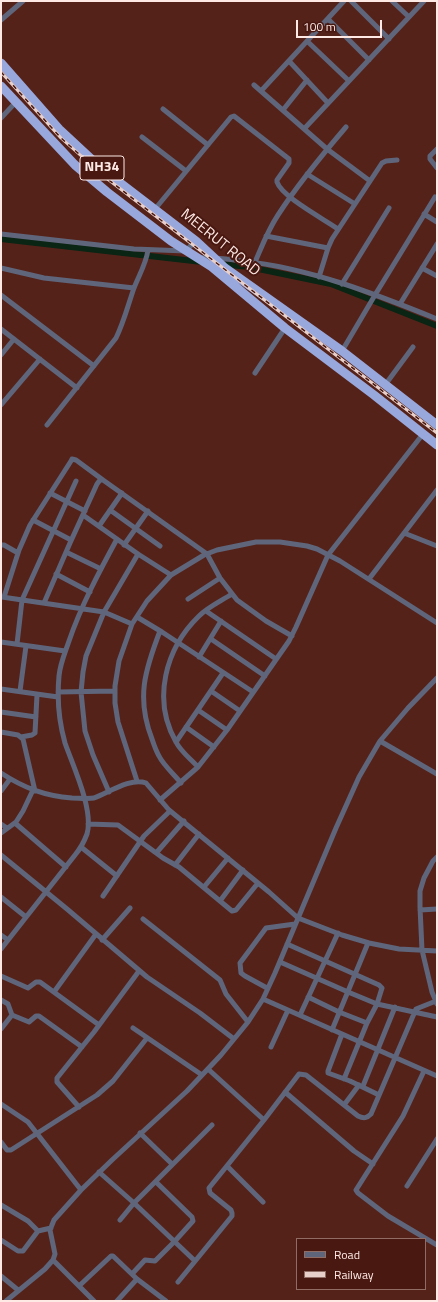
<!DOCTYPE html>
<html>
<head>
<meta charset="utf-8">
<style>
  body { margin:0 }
  #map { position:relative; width:438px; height:1302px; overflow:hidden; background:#55221a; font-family:"Titillium Web",sans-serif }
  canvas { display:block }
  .frame { position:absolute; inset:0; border:2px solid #fee9e5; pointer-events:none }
  .legend { position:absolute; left:296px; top:1238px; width:130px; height:52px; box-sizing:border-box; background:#491810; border:1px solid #916c65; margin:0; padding:5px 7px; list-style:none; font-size:12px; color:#fee9e5 }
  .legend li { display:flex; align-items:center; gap:8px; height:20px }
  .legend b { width:20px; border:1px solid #916c65 }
  .scale { position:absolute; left:296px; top:20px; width:86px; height:18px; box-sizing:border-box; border:2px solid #fee9e5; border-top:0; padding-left:5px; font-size:12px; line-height:14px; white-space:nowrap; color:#fee9e5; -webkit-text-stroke:3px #491810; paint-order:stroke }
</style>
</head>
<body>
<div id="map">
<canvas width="438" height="1302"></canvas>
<div class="frame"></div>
<ul class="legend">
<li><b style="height:5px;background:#5f667b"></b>Road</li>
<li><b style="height:5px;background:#e8cfca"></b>Railway</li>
</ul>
<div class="scale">100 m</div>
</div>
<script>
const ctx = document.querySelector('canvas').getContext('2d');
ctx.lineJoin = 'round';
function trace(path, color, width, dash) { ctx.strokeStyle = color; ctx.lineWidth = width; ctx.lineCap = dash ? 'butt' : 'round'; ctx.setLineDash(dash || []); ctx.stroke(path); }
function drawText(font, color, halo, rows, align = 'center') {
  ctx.font = font + ' "Titillium Web",sans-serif'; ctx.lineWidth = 4; ctx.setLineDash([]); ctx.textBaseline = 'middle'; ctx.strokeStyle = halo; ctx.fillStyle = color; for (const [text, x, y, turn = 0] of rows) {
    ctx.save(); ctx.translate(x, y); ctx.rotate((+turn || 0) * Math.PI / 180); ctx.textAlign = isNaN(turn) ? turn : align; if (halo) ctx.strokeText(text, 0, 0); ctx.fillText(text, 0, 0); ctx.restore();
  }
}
const canal = new Path2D(`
  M1 239 202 262
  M221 264 249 267 331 284 437 326`);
const street = new Path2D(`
  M351 1 389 39
  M392 1 409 17
  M328 19 369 60
  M1 20 23 1
  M307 41 349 81
  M289 61 328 103
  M254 85 327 149 370 181
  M261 91 344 1
  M163 109 208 145
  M283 110 307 80
  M1 118 15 103
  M304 129 424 1
  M142 137 186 171
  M437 149 430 156V159L437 168
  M307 174 355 204
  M155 209 231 117 234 116 289 159V163L277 180V182C282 197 324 219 338 229
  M424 214 437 222
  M1 234 134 249 186 251 195 241
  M266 236 328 248
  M200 258C214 257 227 259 242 261 310 268 375 294 437 319
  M255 262C262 246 268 230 278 215 298 184 322 155 346 127
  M1 268 44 278 134 288
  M422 268 437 276
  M319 277 328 248 332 239 382 163 386 161 397 160
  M342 284 389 208
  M1 295 94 366
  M400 304 437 244
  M1 329 77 388
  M342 351 375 295 435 197
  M1 355 14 339
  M255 373 285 328
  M385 385 413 347
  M1 405 40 359
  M47 425 116 338C124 322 128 305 134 288 139 275 146 264 148 250
  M50 493 85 511
  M110 510 160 546
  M83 515 138 554 171 575
  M33 520 71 540
  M99 526 122 493
  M404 533 437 546
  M1 545H4L18 553
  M124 545 148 511
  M66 552 101 569
  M56 574 90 592
  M369 579 437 490
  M2 597 104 612 132 624
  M4 597 19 550 30 525 71 461 72 459 76 460 103 480
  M188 599 220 578
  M44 603 70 543 97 484 100 480H103L207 554 220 578 237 600 266 621 292 636
  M206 611 276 659
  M137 617 162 632 253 692
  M160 631C145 670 136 698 152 739 154 745 156 751 159 756 164 766 174 774 181 783
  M211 639 265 676
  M1 642 65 651
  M17 644 22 600 76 481
  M199 657 221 621
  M1 689 58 697
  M20 691 26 646
  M211 691 240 711
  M58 692 115 691
  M198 710 227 730
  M1 712 36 717
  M186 727 214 747
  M1 732 18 735 23 739 35 791
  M21 737 32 735 35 733 37 695
  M380 741 437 774
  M176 742 223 673
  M198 767C191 759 181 752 176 742 152 700 165 649 199 616 208 607 221 601 232 594
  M1 773C24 788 45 796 72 798 79 798 87 799 94 798 108 793 131 777 146 783L169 810 269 892 298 918 342 935 369 943 399 949 437 951
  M137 781 118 722 115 703V686L119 661 132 624 147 601 171 575 204 555 217 550 256 542H280L307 546 317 549 340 561 437 623
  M1 791 10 779
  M109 792 93 755 85 731 81 692 83 672 86 656 104 612 138 554
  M160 800 198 767 227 730 289 641 296 627 328 555 423 434
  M15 823 66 867
  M1 824 7 828
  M88 824 118 825 163 858 179 867 232 911 236 910 258 883
  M1 833 16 822 23 811 33 790
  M81 847 117 876
  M157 852 184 821
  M1 855 67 909 147 977 200 1013 234 1039
  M437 857 433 861 424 878 420 891V907L422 950 432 992 437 1004
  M175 865 199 834
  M204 887 228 858
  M103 896 144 836 170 811
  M1 897 26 917
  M220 901 243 870
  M420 910 437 909
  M143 919 220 980 226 994 248 1022
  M1 935 8 940
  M102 940 130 908
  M287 944 379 985 382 988 377 1004 367 1023 344 1079
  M1 949 75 855C80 849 84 842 87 834 94 810 73 766 65 743 59 722 57 698 59 676 60 664 65 653 69 641 81 606 99 572 117 539
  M280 962 348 992 377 1004 437 1017
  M1 976 28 988 36 982H40L99 1025
  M267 988 245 976 241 973 240 963 266 928 295 924
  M54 992 96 934
  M308 997 339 1012 367 1023
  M263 999 437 1076
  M1 1000 8 1004 12 1015
  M300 1015 338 933
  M133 1028 202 1075
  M1 1029 12 1015 29 1022 36 1016H39L82 1047
  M332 1030 368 943
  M342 1034 328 1071V1073L350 1081 379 1095
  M271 1047 288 1010
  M208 1069 264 1120
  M424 1071 403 1116 356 1190 358 1193 388 1216 437 1245
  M363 1086 395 1007
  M285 1092 354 1151 373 1164
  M1 1104 28 1122 81 1190
  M344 1105 359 1085
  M79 1107 57 1082V1078L94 1032 139 971
  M140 1133 172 1164
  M1 1142 7 1150H11L97 1095 113 1081 147 1038
  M227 1166 263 1202
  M99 1172 134 1203 195 1261
  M407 1186 437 1139
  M1 1205 28 1221 38 1231
  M120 1220 134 1203 212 1125
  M1 1240 18 1251H23L38 1231 51 1228
  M53 1260 94 1301
  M132 1274 145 1260 155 1261 175 1241 193 1221 192 1217 156 1182
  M1 1276 18 1290
  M178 1282 232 1216V1213L231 1210 210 1193 209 1188 264 1120 299 1074 306 1075 358 1116C364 1119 367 1118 371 1114L416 1009 436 1001
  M79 1286 111 1256H113L137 1279 166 1301
  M6 1301 45 1269 53 1260 55 1254 50 1230 54 1220 81 1190 112 1160 187 1091 221 1055 248 1022 263 999 275 973 336 828 359 777 380 741 408 708 437 678
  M117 1301 137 1279`);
const highway = new Path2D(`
  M1 63 59 129 102 169 196 241 225 268 342 351 437 425
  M1 86 75 165 107 192 171 241 212 267 285 328 374 395 437 445`);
const rail = new Path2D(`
  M1 72 61 138 105 177 437 433`);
const shields = [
  [102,168,44]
];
const shieldNames = [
  ["NH34",102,168]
];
const streetNames = [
  ["MEERUT ROAD",220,243,39]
];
trace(canal, '#0a2513', 6);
trace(street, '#5f667b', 5);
trace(highway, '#99a8dc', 9);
trace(rail, '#e8cfca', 3);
trace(rail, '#491810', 1.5, [4.5]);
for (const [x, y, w] of shields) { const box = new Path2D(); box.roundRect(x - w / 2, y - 12, w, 24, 3); ctx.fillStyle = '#491810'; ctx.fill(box); trace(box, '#fee9e5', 1); }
drawText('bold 14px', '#fee9e5', null, shieldNames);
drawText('15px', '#fee9e5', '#491810', streetNames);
</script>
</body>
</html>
